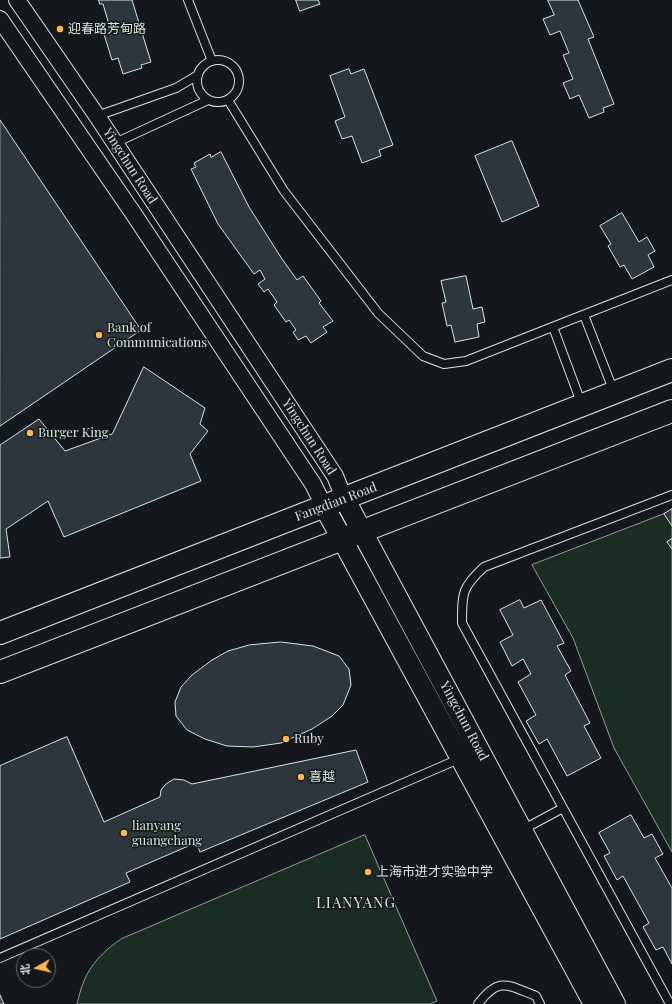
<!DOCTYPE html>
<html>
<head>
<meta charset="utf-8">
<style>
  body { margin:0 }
  #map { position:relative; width:672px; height:1004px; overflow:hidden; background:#14181c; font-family:"Playfair Display","Noto Sans SC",serif }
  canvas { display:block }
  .north { position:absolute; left:16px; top:948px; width:40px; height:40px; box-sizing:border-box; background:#14181c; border:1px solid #626a69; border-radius:50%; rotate:262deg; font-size:11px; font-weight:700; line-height:16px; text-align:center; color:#d8e6dc }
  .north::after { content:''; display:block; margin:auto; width:14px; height:18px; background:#ffb74d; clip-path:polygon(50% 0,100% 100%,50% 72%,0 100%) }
</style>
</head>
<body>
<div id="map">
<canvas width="672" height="1004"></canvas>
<div class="north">北</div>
</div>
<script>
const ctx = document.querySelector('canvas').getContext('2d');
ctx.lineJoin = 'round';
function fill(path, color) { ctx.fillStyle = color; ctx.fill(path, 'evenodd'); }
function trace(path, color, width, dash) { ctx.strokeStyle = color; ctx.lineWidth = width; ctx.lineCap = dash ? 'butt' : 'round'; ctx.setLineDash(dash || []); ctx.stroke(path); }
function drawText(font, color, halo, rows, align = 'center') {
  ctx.font = font + ' "Playfair Display","Noto Sans SC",serif'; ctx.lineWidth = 3; ctx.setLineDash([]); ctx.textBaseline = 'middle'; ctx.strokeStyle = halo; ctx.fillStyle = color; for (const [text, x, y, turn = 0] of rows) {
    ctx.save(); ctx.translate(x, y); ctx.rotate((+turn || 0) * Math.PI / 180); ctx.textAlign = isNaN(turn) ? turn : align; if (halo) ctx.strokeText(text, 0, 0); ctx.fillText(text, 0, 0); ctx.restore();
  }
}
const green = new Path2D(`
  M672 511V852L614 748 573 638 532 565Z
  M365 835 437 1001 430 1004H77C84 973 94 958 121 939Z`);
const building = new Path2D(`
  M99 0H132L151 62 141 65 142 68 123 74 118 58 112 60 103 31 110 28 103 4H100Z
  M296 0H318L320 4 300 11Z
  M548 0H578L594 37 588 39 614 104 603 108 604 112 589 118 579 95 570 99 563 83 573 79 563 55 569 53 560 31 550 35 543 19 554 15Z
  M349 69 351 74 364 69 393 145 379 150 381 156 362 163 352 136 342 139 335 121 345 117 330 76Z
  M0 120 141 330 0 426Z
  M512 141 539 206 502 222 475 156Z
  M221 152 249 207 282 259 297 280 303 276 321 301 319 303 333 321 323 327 327 332 311 343 306 336 298 340 293 332 296 330 289 320 286 322 274 305 277 302 268 289 264 292 258 284 265 279 260 270 254 274 218 224 191 169 196 167 194 163 210 154 211 157Z
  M622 213 639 242 647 237 655 251 648 255 654 267 632 279 624 265 620 267 608 246 611 244 600 226Z
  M466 276 473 309 482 307 485 322 477 324 479 337 455 342 451 325 447 326 442 303 446 302 441 281Z
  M144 367 205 408 200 424 208 431 190 454 201 481 64 537 48 501 6 529 10 557 0 558V445L39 419 65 451 112 434Z
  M672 509V526L664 514Z
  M672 539V549L667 542Z
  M520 600 524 608 541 600 564 643 557 646 571 671 565 675 590 723 584 726 601 758 567 776 547 739 539 744 526 721 536 715 518 682 531 674 523 659 512 666 500 642 513 635 500 610Z
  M281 642 313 646 339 656 349 669 351 685 343 705 332 716 312 729 281 743 253 747 227 746 205 739 187 730 176 716 175 702 181 687 192 675 212 660 228 651 249 645Z
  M67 737 104 822 160 797 161 790 166 784 174 779 184 780 192 784 356 750 368 782 200 852 196 843 186 847 126 873 130 882 0 939V766Z
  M631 815 644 838 652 834 663 854 655 858 672 888V964L663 947 656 950 643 927 649 923 623 876 617 880 604 856 610 853 599 833Z
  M0 995 4 1004H0Z`);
const service = new Path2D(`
  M188 0 212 61
  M197 81a21 21 0 1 1 42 0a21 21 0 1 1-42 0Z
  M228 100 284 191 378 313 423 356 444 364 466 361 672 280
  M97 116 176 88 198 75
  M115 143 208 100
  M584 315 614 392
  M553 327 582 405
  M522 830 563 808
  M0 958 461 758
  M478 1004C499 976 507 985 536 996L540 1004
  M670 1004 462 623C462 593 462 587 484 567L672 495`);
const minor = new Path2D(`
  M17 0 97 116 335 476 344 498
  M0 19 133 213 313 484 324 506`);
const tertiary = new Path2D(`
  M344 498 615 1004
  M324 506 594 1004`);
const secondary = new Path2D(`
  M0 633 672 370
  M0 672 672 411`);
const markers = [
  [60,29,4,"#ffb74d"],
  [99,335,4,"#ffb74d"],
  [30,433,4,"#ffb74d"],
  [286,739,4,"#ffb74d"],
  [301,777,4,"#ffb74d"],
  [124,833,4,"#ffb74d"],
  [368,872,4,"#ffb74d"]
];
const poiNames = [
  ["迎春路芳甸路",68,29],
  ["Bank of",107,328],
  ["Communications",107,343],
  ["Burger King",38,433],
  ["Ruby",294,739],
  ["喜越",309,777],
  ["lianyang",132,826],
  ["guangchang",132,841],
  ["上海市进才实验中学",376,872]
];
const streetNames = [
  ["Yingchun Road",130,166,57],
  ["Yingchun Road",309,437,57],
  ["Fangdian Road",336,502,-21],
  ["Yingchun Road",464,721,62]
];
const quarterNames = [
  ["LIANYANG",356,903]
];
fill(green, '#1a2d24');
trace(green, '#939e99', 1);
fill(building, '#2c363c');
trace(building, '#d8e6dc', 1);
trace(service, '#d8e6dc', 10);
trace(minor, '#d8e6dc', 18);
trace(tertiary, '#d8e6dc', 22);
trace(secondary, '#d8e6dc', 24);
trace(service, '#14181c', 8);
trace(minor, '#14181c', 16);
trace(tertiary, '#14181c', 20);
trace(secondary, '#14181c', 22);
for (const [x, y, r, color] of markers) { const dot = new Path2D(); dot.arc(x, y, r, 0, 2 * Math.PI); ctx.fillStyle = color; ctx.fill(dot); trace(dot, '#14181c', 1.5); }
drawText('13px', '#d8e6dc', '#14181c', poiNames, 'left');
drawText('13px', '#d8e6dc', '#14181c', streetNames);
ctx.letterSpacing = '1px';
drawText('15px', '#d8e6dc', '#14181c', quarterNames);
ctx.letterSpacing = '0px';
</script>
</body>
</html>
